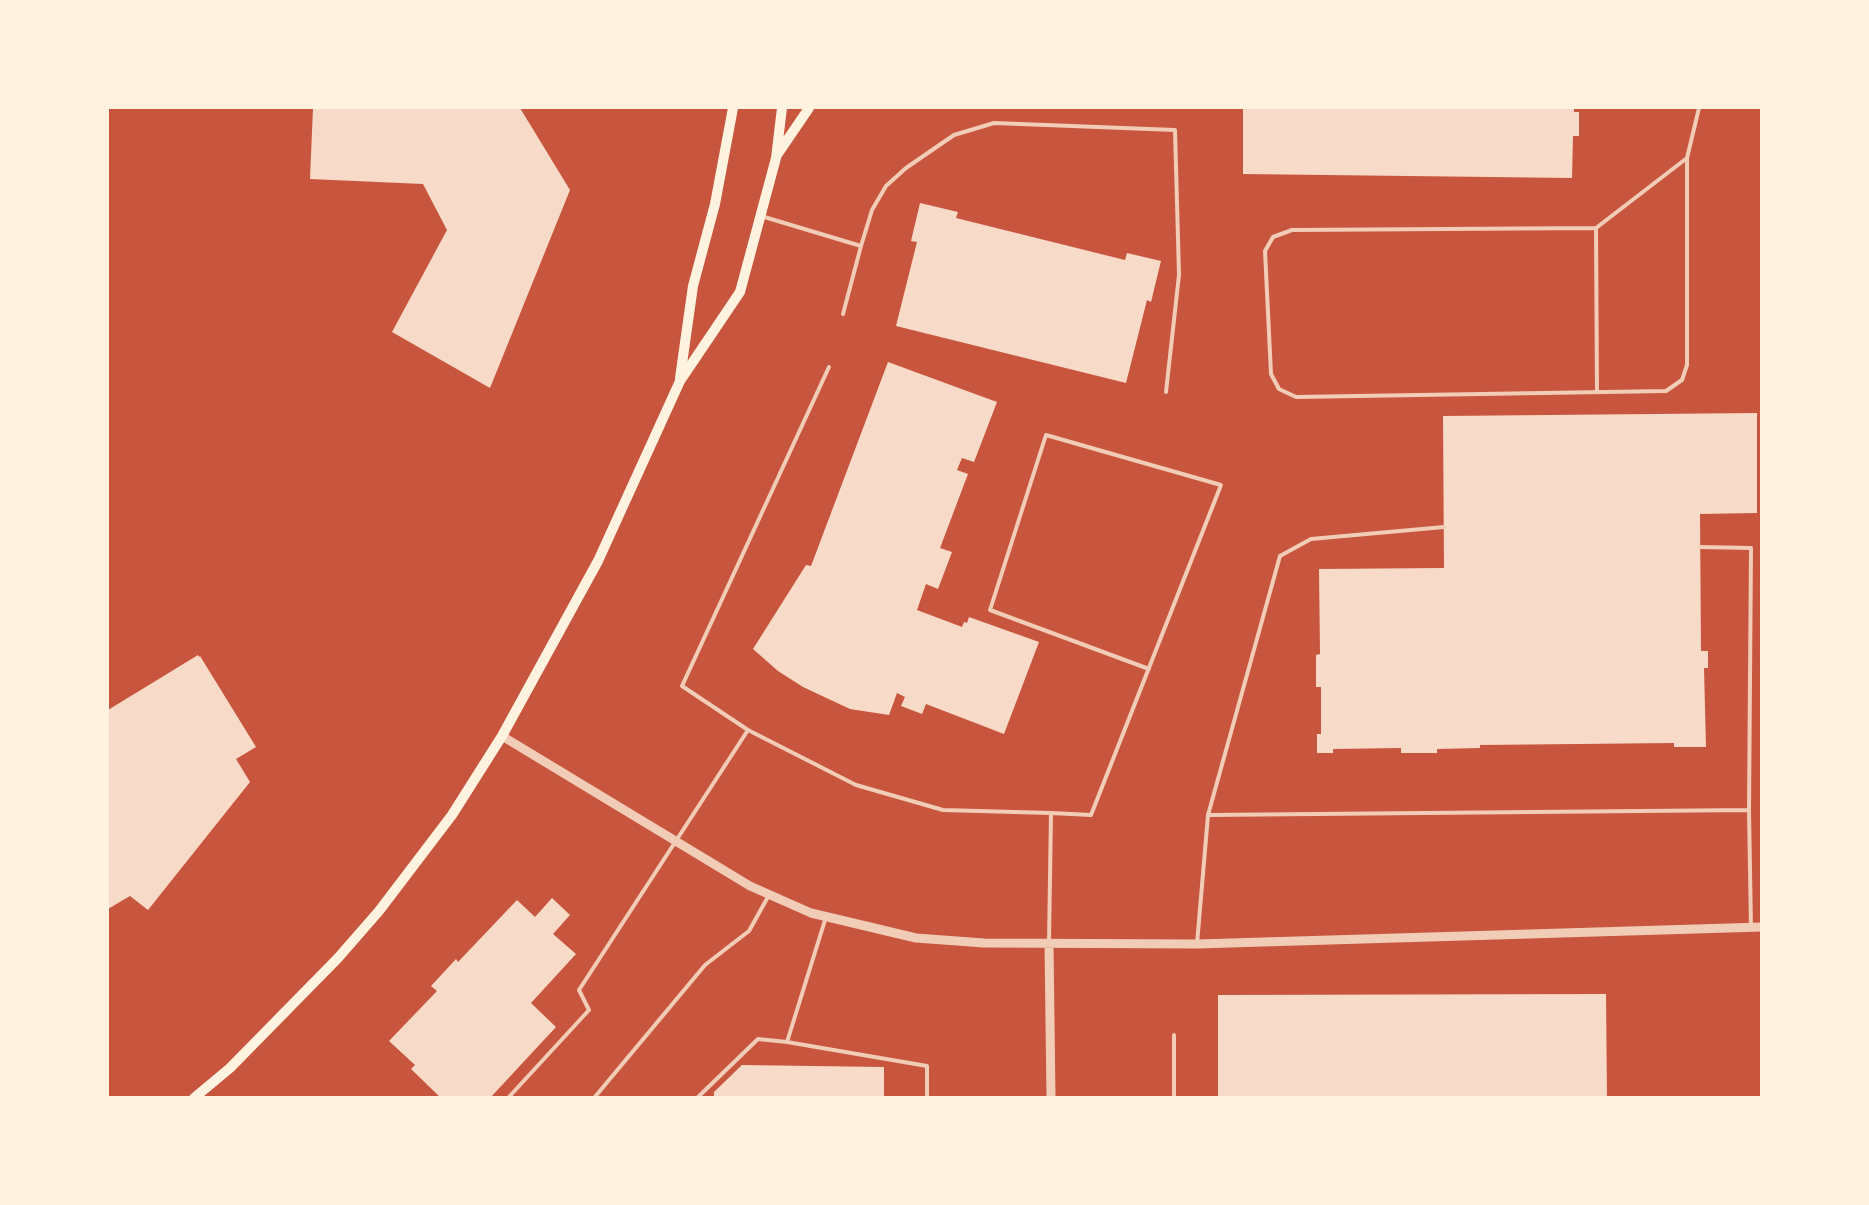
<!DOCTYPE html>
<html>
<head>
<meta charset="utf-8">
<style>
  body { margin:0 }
  #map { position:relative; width:1869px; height:1205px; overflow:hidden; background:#c8553d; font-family:Ubuntu,sans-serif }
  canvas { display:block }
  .frame { position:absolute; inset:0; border:109px solid #fff3e0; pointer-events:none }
</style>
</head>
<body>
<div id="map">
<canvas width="1869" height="1205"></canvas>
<div class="frame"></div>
</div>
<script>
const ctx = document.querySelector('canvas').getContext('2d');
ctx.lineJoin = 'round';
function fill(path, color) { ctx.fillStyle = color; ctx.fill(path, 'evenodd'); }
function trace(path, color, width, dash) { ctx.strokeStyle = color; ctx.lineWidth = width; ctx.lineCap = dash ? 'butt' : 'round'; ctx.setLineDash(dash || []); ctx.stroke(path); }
const building = new Path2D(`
  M313 108H520L570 190 490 388 392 332 447 230 423 184 310 179Z
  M1243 108H1574V112H1579V136H1573L1572 178 1243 174Z
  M920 203 958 212 956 218 1125 260 1127 253 1161 261 1151 302 1147 300 1126 383 896 326 917 242 911 241Z
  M888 362 997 402 974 462 962 458 957 470 968 474 940 548 952 552 938 589 926 584 917 610 962 627 964 622 967 623 969 617 1039 642 1004 734 926 704 922 714 901 706 905 697 897 693 889 715 850 709 803 687 778 671 753 649 806 565 811 566Z
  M1757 413V513L1700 514 1701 651H1708V668H1704L1706 747H1674V743L1480 745V748L1437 749V753H1401V748L1333 749V753H1317V734H1321V687H1316V655L1320 654 1319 569 1444 568 1443 416Z
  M198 655 199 657 200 656 256 747 236 759 250 782 148 910 130 896 108 909V710Z
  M552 898 570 915 553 934 576 954 531 1003 556 1027 490 1098H441L411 1069 415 1065 389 1041 437 991 431 986 456 959 458 962 517 900 535 917Z
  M1606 994 1607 1098H1218V995Z
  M742 1065 884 1067V1098H714V1092Z`);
const service = new Path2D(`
  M1687 158 1596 228 1292 230 1273 237 1265 251 1271 374 1279 389 1296 397 1666 391 1682 380 1687 365V158L1699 108
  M761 216 861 246 872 210 886 186 906 168 954 135 994 123 1175 130 1179 275 1166 392
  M1596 228 1597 392
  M843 314 861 246
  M1700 547 1751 548 1749 810 1751 928
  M748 730 682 686 829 367
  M1051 813 1091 815 1221 485 1046 435 990 610 1149 669
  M1208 815 1280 556 1311 539 1444 527
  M1197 944 1208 815 1749 810
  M787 1042 927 1066V1098
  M508 1098 589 1010 579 990 748 730 856 785 943 810 1051 813 1049 942
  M594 1098 705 965 749 931 769 895
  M697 1098 758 1039 787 1042 826 917
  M1174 1098V1035`);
const tertiary = new Path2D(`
  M502 736 750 886 811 913 916 938 984 943 1197 944 1762 927
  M1049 944 1051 1098`);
const secondary = new Path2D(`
  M777 155 809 108
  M680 378 693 286 715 204 733 108
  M194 1098 230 1068 338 958 379 911 452 815 502 736 598 561 680 381 740 292 776 158 782 108`);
fill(building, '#f7dbc8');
trace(service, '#f1ccb7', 4);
trace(tertiary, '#f1ccb7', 9);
trace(secondary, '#fff3e0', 10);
</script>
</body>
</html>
